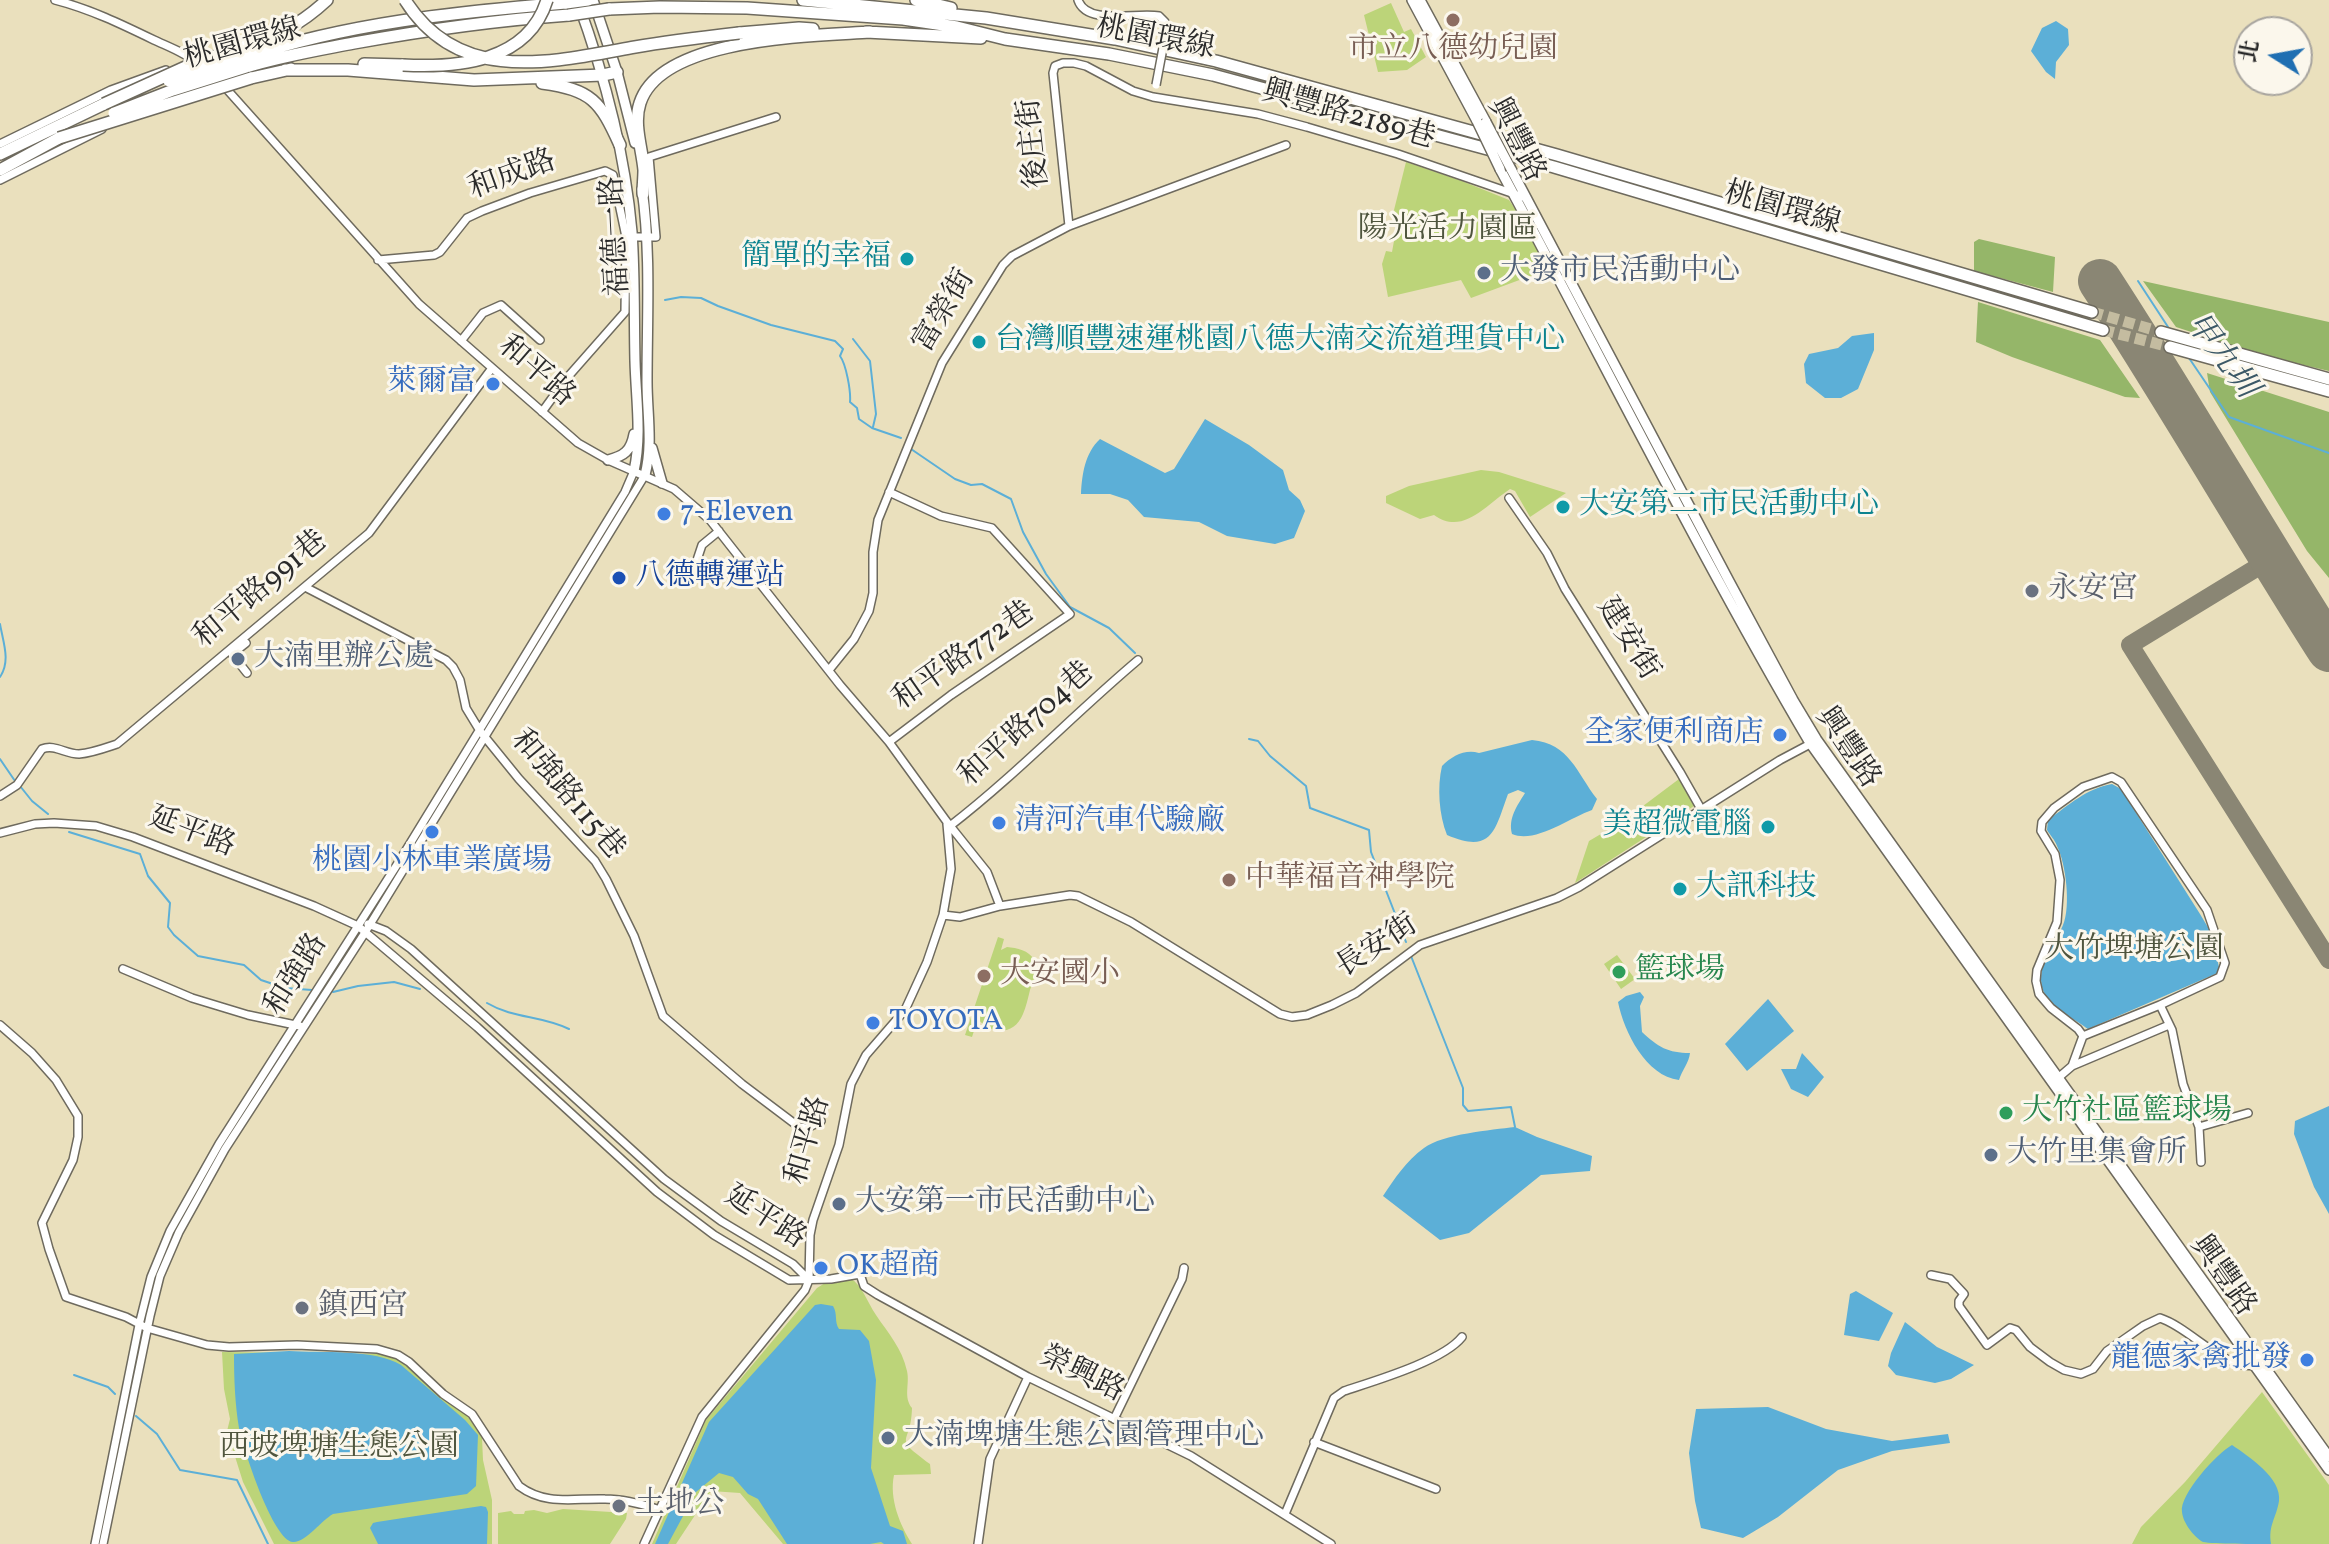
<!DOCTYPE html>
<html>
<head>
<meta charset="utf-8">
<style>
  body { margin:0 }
  #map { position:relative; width:2329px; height:1544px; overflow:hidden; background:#eae0bd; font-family:Vollkorn,"Noto Serif TC",serif }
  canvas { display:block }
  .north { position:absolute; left:2233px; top:16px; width:80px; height:80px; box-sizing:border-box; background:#fbf7ec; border:2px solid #a8a59f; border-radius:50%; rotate:281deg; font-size:22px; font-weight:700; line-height:32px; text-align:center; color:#2b2b2b }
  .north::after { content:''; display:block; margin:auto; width:28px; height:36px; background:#1f6fb2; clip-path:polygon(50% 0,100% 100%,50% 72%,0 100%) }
</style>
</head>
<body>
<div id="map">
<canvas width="2329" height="1544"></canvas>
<div class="north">北</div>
</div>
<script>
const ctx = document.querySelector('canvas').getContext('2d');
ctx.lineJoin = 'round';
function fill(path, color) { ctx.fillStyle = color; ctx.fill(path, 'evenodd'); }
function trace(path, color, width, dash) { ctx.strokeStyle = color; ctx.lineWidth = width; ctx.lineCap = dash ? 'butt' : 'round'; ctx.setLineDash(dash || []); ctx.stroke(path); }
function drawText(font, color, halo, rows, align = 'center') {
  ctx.font = font + ' Vollkorn,"Noto Serif TC",serif'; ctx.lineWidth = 6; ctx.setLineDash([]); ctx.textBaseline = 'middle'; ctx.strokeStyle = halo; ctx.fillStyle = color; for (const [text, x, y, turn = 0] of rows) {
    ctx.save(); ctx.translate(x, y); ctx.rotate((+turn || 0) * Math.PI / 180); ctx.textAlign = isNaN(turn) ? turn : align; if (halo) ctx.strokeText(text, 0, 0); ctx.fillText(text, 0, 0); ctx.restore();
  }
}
const green = new Path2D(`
  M1391 3 1404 32 1411 29 1426 57 1407 70 1378 72 1364 15Z
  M1406 162 1462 181 1509 200 1520 216 1549 269 1471 298 1461 280 1388 297 1382 264 1386 251 1392 252 1398 219 1394 210Z
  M1481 470 1499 472 1566 493 1530 517 1515 491 1510 489C1486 505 1463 536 1434 515L1420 519 1386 503V496L1409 486Z
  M1679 779 1694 806 1575 883 1589 841 1623 821Z
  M998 937 1004 939 1001 950 1007 947C1017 948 1029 950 1034 960 1039 969 1033 981 1030 990 1028 998 1026 1007 1023 1014 1014 1036 991 1035 978 1019L972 1037 965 1035Z
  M1617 955 1635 979 1621 989 1604 964Z
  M850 1278C863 1286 867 1302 876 1315 888 1333 902 1348 907 1371 910 1384 903 1397 912 1408 911 1447 891 1435 930 1464L931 1474 894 1475C889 1499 900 1525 912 1544H783L740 1493 711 1491 676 1544H652L706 1420 817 1288 825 1283Z
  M222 1352 384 1354 399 1360 467 1415 482 1438 483 1460 492 1500V1544H274L243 1482 227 1431 230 1419 224 1389Z
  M2262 1392 2329 1485V1544H2132L2141 1527 2185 1482Z
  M563 1509 627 1513 626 1519 610 1544H498V1513L511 1511 514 1514H524L525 1511 534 1510 547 1513Z`);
const forest = new Path2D(`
  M1979 239 2055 257 2053 292 1974 271V242Z
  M2143 281 2329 322V371L2261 355 2176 327Z
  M1978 302 2100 340 2140 398 2125 397 2012 357 1976 342Z
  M2207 373 2329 412V578L2307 551 2210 392Z`);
const water = new Path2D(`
  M2056 21 2068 29 2069 45 2056 62 2055 79 2046 72 2031 51 2042 28Z
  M1874 333V350L1858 389 1841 398H1825L1806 383 1804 364 1809 354 1838 348 1852 336Z
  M1205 419 1249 445 1283 470 1289 490 1300 500 1305 511 1294 538 1275 544 1227 536 1199 522 1144 517 1128 500 1110 494H1081C1082 474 1085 453 1100 439L1165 473 1174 469Z
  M1532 740C1570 744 1576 772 1597 799L1592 810C1569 818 1535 844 1512 834 1508 818 1517 806 1525 793L1518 790 1508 794C1495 829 1493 855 1447 835 1439 815 1437 787 1442 766 1452 756 1465 749 1479 753Z
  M2112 784 2121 789 2200 914 2212 934 2220 972 2088 1029C2077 1021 2056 1009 2048 999 2029 974 2054 947 2063 925 2071 906 2066 864 2057 846 2055 840 2050 835 2047 830L2048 820C2070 804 2086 789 2112 784Z
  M1640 992 1644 997 1640 1006 1642 1032C1658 1047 1668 1053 1690 1053 1689 1063 1682 1070 1679 1080 1646 1076 1624 1032 1618 1002L1626 996Z
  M1768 999 1794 1031 1747 1071 1725 1044Z
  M1802 1053 1824 1077 1808 1097 1791 1089 1781 1069H1796Z
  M2329 1106V1214L2314 1187 2305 1163 2294 1134 2295 1121Z
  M1515 1127 1537 1137 1592 1156 1590 1171 1541 1175 1469 1233 1440 1240 1383 1196C1395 1178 1406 1161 1424 1148 1443 1134 1491 1130 1515 1127Z
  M1856 1291 1893 1313 1879 1341 1844 1335 1850 1294Z
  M821 1304 833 1306C838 1314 834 1322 839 1329L860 1330 869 1341 876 1380 871 1468 890 1526 903 1531 907 1544H884L881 1542 870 1544H787L758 1499 748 1494 733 1477 719 1473 696 1492 668 1544H655L709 1422 815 1305Z
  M1905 1322 1937 1347 1974 1365 1951 1379 1935 1383 1896 1375 1888 1366 1891 1353Z
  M289 1351C320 1353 376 1349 401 1365L465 1420 478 1435 476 1486 467 1494 333 1514C322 1520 305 1543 293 1542 273 1541 243 1448 239 1428 235 1404 234 1379 234 1354Z
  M1768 1407 1826 1429 1892 1441 1948 1434 1950 1443 1892 1451 1838 1470 1778 1517 1743 1538 1701 1528 1695 1501 1689 1453 1696 1409Z
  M2232 1445C2248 1456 2282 1478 2279 1501 2276 1519 2268 1525 2271 1544 2257 1544 2213 1544 2203 1542 2194 1537 2183 1523 2182 1512 2179 1495 2217 1453 2232 1445Z
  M481 1506 486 1507 488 1512 487 1544H378L370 1528 373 1523 377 1522Z`);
const stream = new Path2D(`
  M2138 281 2170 330
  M665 300 681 297 701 298 718 306 771 325 835 341 843 349 840 356C846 364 851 391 850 402L857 408 859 419 872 428 901 438
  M853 339 870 361 876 414 873 427
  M2189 358 2229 417 2329 453
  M911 449 955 479 971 485 982 484 1011 499 1023 532 1046 574 1070 607 1109 628 1135 653
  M0 624C3 642 11 661 0 677
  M1249 739 1258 741 1270 756 1306 786 1310 808 1369 830 1371 852 1406 942
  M0 759 15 781
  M20 786 32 801 48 814
  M69 832 140 854 148 876 170 903 168 927 174 935 198 956 244 965 261 980 285 988 312 990
  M1411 956 1463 1088V1105L1468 1111 1511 1107 1515 1127
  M333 992 358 986 394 982 420 989
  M487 1003C514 1019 540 1015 569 1029
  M74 1375 108 1387 115 1394
  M136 1416 157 1434 180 1470 237 1480 268 1544`);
const taxiway = new Path2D(`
  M2271 559 2130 645 2329 960`);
const runway = new Path2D(`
  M2100 281C2179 402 2251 528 2329 650`);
const highwayTunnel = new Path2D(`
  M2092 312 2161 332
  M2103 330 2170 347`);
const minor = new Path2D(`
  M55 0C90 9 121 24 154 40 169 47 186 53 198 64
  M1078 0C1087 26 1136 12 1159 16L1165 22 1166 32
  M223 85 419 304 578 443 608 460 674 489 710 520 840 685 889 742 947 822 987 872 1000 906
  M0 144 111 90 166 70
  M0 180 102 129
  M1069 226 1053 73 1055 66 1063 63H1074L1086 66 1133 91 1153 97 1258 114 1307 127 1398 154 1526 198
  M378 260 434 255 440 252 467 218 482 211 530 193 605 171 613 175 626 237H656L649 157 776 117
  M461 341 483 313 501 305 540 340
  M542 412 566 379 625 312 626 237
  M889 492 941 516 992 528 1070 614 951 695 889 742
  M1509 498 1547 553 1565 589 1680 772 1701 809
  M697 560 702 545 719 531
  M305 587 446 660 453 667 460 680 466 708 480 731 519 779 595 861 606 879 634 936 663 1016 742 1084 799 1127 807 1128 821 1121
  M246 643 232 654 247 673
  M829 670 854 639 869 611 873 593V552L878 520 942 363 1003 265 1012 256 1069 226 1286 145
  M0 796 17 785 42 749C55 744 65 754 79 754 92 753 105 748 117 744L369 533 492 368
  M950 826C1016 775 1074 714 1138 660
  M0 833 35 824 54 823 96 826 133 837 314 906 358 926 477 1027 657 1192 714 1235 789 1280 831 1279 860 1274 864 1286 878 1295 1028 1377 1191 1456 1331 1544
  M943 915 960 917 1000 906 1070 895 1078 896 1131 922 1280 1014 1292 1017 1307 1015 1332 1005 1356 993 1420 945 1557 898 1579 887 1780 760 1812 743
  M368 924 386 931 411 949 664 1179 721 1221 793 1264 809 1280
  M123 969 192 998 248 1015 300 1026
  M2160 1005 2172 1030 2183 1084 2199 1127 2201 1162
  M0 1025 32 1053 56 1080 78 1116V1137L73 1160 42 1223 49 1249 66 1297 126 1317 147 1328 207 1345 229 1347 297 1345 377 1349 398 1355 409 1362 443 1394 472 1414 519 1486C546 1506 573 1498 605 1499 624 1499 642 1504 660 1510
  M2072 1066 2169 1025
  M2058 1078 2072 1066 2083 1036 2160 1005 2220 977 2225 963 2207 910 2121 782 2112 777 2083 787 2054 808 2042 822 2041 831 2055 854 2060 880 2057 922 2037 970 2036 981 2039 994 2051 1008 2078 1029 2083 1036
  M2199 1127 2248 1113
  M1931 1275 1950 1279 1964 1294 1959 1301V1306L1987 1345 2010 1328 2016 1330 2030 1347 2050 1362 2064 1370 2081 1374 2093 1369 2107 1351 2123 1340 2143 1326 2160 1318C2191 1328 2224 1371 2256 1365
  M1114 1419 1182 1279 1184 1268
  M1314 1442 1436 1489
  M1285 1514 1334 1398 1344 1391C1374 1381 1443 1361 1462 1337
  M95 1544 139 1325 151 1277 170 1231 219 1144 400 860 625 492 634 471
  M103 1544 150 1316 160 1276 179 1232 225 1149 366 931 645 475
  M644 1544 702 1417 805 1290 809 1280 810 1235 813 1220 839 1145 851 1084 866 1055 905 1010 927 962 943 915 951 869 947 824
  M978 1544 990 1459 1028 1377`);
const major = new Path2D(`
  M577 0C605 76 625 152 632 232 635 275 634 319 635 361 636 399 642 435 634 471
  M593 0 617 72 635 143
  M1412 0 1477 121
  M1420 0 1486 122
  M1500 169C1603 360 1700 556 1810 743L2329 1470
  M1511 169 1729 581 1793 700 1817 740 2329 1457
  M642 189C651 252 647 318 647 382 647 413 653 444 645 475
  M652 448 662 483
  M608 460C624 456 631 451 634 434`);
const highway = new Path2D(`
  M803 0 986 18 1115 39 1216 61 1557 155 2092 312
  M916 0 951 8
  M609 9 660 7 747 8 903 19 957 27 1005 39 1109 54 1213 75 1554 167 2103 330
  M866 32 981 38
  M739 33 799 28 813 29
  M239 48C276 36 298 27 327 0
  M243 58C347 23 457 12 566 3
  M364 64 403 65
  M246 67C281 56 318 50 354 43 426 30 497 20 569 15
  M285 70H348L474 80 603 75 617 72
  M251 78 291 69
  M542 83C592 90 600 101 620 145
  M0 154 104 104
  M0 170 59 138
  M643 194C643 186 644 178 644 170 642 148 633 124 640 103 661 37 813 36 870 32
  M2161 332 2329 379
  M2170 347 2329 391`);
const minorBridge = new Path2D(`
  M1156 85 1166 32`);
const majorBridge = new Path2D(`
  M1477 121 1500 169
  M1486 122 1511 169`);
const highwayBridge = new Path2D(`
  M405 0C459 86 552 62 635 47 669 41 704 37 739 33
  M566 3 588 0
  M569 15 609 9
  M403 65C458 68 528 62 547 0
  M169 81 243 58
  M104 104 190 65 239 48
  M114 113 173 90 246 67
  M59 138 251 78`);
const markers = [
  [1453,20,8,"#8d6e63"],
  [907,259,8,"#0f9aa8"],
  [1484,273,8,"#5c6f8a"],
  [979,342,8,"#0f9aa8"],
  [493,384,8,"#3f7fe0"],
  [1563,507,8,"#0f9aa8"],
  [664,514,8,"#3f7fe0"],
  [619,578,8,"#1a4fb4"],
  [2032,591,8,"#6b7280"],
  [238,659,8,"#5c6f8a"],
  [1780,735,8,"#3f7fe0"],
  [999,823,8,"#3f7fe0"],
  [1768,827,8,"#0f9aa8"],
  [432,832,8,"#3f7fe0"],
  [1229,880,8,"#8d6e63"],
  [1680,889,8,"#0f9aa8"],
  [1619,972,8,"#2e9e5b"],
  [984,976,8,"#8d6e63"],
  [873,1023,8,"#3f7fe0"],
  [2006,1113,8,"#2e9e5b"],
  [1991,1155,8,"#5c6f8a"],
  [839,1204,8,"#5c6f8a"],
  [821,1268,8,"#3f7fe0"],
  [302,1308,8,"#6b7280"],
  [2307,1360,8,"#3f7fe0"],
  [888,1438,8,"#5c6f8a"],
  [619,1506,8,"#6b7280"]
];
const streetNames = [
  ["桃園環線",1155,40,11],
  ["桃園環線",243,46,-15],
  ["興豐路2189巷",1348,117,16],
  ["興豐路",1514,141,63],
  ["後庄街",1036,143,-96],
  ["和成路",513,177,-20],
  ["桃園環線",1782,211,16],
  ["福德一路",618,236,-93],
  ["富榮街",946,312,-59],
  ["和平路",535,373,41],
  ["和平路991巷",262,591,-40],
  ["建安街",1626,640,58],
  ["和平路772巷",965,658,-35],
  ["和平路704巷",1028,726,-42],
  ["興豐路",1846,749,56],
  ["和強路115巷",566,796,50],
  ["延平路",191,834,21],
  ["長安街",1378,948,-33],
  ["和強路",298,976,-58],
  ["和平路",810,1141,-74],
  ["延平路",764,1219,33],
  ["興豐路",2221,1277,55],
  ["榮興路",1081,1376,26]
];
const educationNames = [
  ["市立八德幼兒園",1453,51,"center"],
  ["中華福音神學院",1245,880],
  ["大安國小",1000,976]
];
const parkNames = [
  ["陽光活力園區",1448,231],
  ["大竹埤塘公園",2134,951],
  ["西坡埤塘生態公園",339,1449]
];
const cultureNames = [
  ["簡單的幸福",891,259,"right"],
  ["台灣順豐速運桃園八德大湳交流道理貨中心",995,342],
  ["大安第二市民活動中心",1579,507],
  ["美超微電腦",1752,827,"right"],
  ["大訊科技",1696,889]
];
const serviceNames = [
  ["大發市民活動中心",1500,273],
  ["大湳里辦公處",254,659],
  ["大竹里集會所",2007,1155],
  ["大安第一市民活動中心",855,1204],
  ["大湳埤塘生態公園管理中心",904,1438]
];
const shopNames = [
  ["萊爾富",477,384,"right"],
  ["7-Eleven",680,514],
  ["全家便利商店",1764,735,"right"],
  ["清河汽車代驗廠",1015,823],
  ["桃園小林車業廣場",432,863,"center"],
  ["TOYOTA",889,1023],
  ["OK超商",837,1268],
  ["龍德家禽批發",2291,1360,"right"]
];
const transitNames = [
  ["八德轉運站",635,578]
];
const worshipNames = [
  ["永安宮",2048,591],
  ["鎮西宮",318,1308],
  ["土地公",635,1506]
];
const leisureNames = [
  ["籃球場",1635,972],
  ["大竹社區籃球場",2022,1113]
];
const waterNames = [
  ["甲九圳",2219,357,53]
];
fill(green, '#bcd479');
fill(forest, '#95b669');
fill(water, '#5cafd7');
trace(stream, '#5cafd7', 2);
trace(taxiway, '#8a8674', 18);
trace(runway, '#8a8674', 44);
trace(highwayTunnel, '#c4bca0', 11, [11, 5.5]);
trace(minor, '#6e6a5e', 10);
trace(major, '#6e6a5e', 12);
trace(highway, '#6e6a5e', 14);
trace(minor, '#fff', 7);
trace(major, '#fff', 9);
trace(highway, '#fff', 11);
trace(minorBridge, '#6e6a5e', 10, []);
trace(majorBridge, '#6e6a5e', 12, []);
trace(highwayBridge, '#6e6a5e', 14, []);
trace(minorBridge, '#fff', 7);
trace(majorBridge, '#fff', 9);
trace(highwayBridge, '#fff', 11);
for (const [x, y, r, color] of markers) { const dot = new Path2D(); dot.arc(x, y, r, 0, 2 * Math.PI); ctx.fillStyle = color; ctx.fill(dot); trace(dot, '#fbf7ec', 3); }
drawText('30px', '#2b2b2b', '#fbf7ec', streetNames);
drawText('30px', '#785e54', '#fbf7ec', educationNames, 'left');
drawText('30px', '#4f553e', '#fbf7ec', parkNames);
drawText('30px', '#0d838f', '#fbf7ec', cultureNames, 'left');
drawText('30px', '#4e5e75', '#fbf7ec', serviceNames, 'left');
drawText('30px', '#366cbe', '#fbf7ec', shopNames, 'left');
drawText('30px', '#164399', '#fbf7ec', transitNames, 'left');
drawText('30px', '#5b616d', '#fbf7ec', worshipNames, 'left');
drawText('30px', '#27864d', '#fbf7ec', leisureNames, 'left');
drawText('italic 32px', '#3c5967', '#fbf7ec', waterNames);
</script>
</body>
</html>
